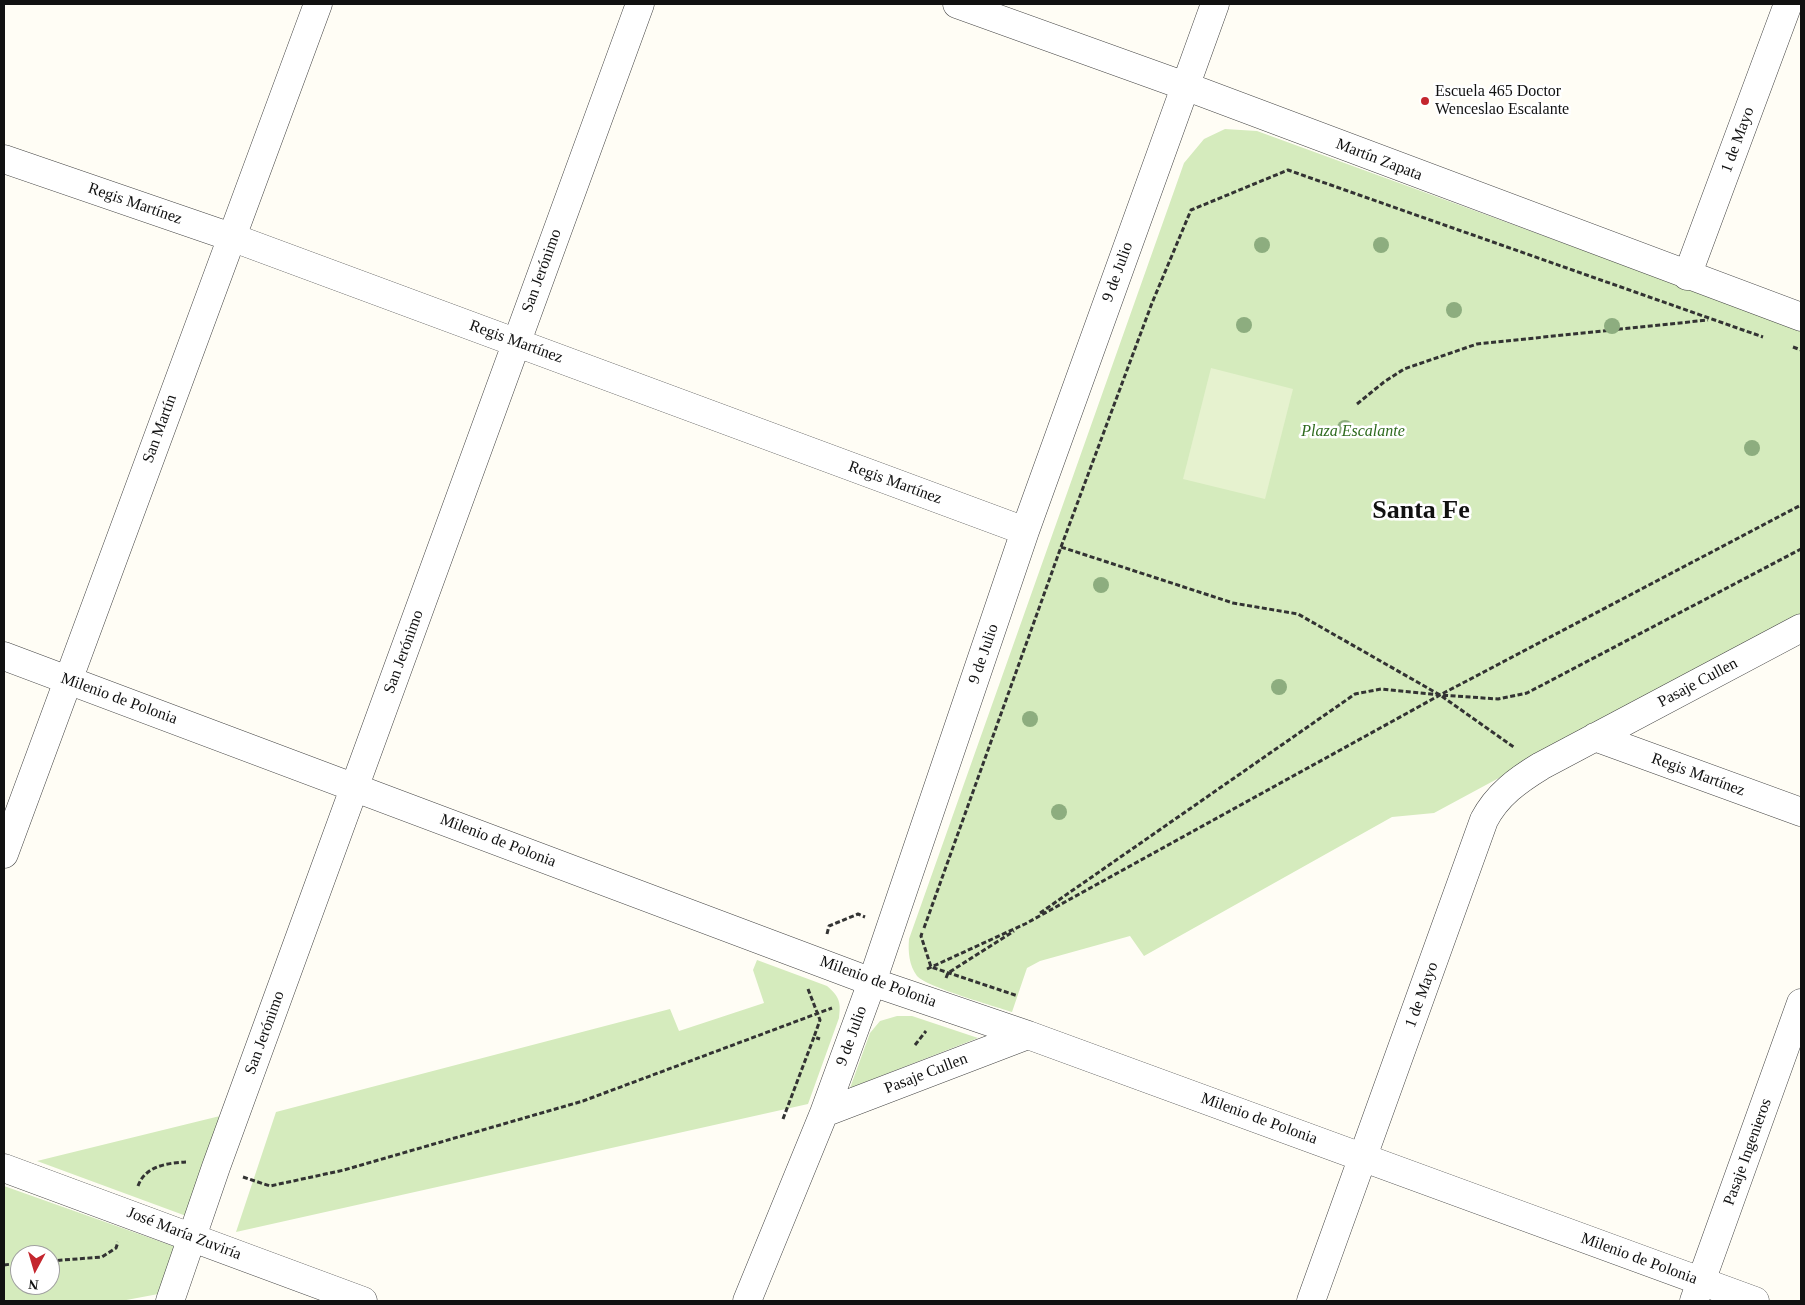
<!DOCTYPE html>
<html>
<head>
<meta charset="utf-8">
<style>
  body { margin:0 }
  #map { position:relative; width:1805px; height:1305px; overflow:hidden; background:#fffdf5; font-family:Georgia,serif }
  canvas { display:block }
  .frame { position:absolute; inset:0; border:5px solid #111; pointer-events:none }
  .north { position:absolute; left:10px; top:1245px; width:50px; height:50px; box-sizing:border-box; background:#fff; border:1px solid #a0a0a0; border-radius:50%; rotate:186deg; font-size:14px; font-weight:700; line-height:20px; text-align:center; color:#111 }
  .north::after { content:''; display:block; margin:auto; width:18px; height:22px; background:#c4262e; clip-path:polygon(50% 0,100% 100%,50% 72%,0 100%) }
</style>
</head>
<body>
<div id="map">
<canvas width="1805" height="1305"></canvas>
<div class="frame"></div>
<div class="north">N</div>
</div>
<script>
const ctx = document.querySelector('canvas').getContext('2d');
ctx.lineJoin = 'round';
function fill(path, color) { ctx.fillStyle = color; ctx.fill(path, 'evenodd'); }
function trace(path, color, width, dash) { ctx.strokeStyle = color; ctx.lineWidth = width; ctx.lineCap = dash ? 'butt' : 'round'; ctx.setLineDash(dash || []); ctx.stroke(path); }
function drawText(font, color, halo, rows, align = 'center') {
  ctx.font = font + ' Georgia,serif'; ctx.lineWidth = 5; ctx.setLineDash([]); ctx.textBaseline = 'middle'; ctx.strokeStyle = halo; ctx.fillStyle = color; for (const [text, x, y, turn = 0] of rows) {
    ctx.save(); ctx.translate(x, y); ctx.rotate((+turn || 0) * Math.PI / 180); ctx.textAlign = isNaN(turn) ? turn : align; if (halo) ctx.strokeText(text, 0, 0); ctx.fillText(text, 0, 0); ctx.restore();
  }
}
const green = new Path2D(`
  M1225 129 1257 131 1801 330V615L1434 813 1392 817 1144 956 1130 936 1040 961 1027 968 1012 1012C994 1006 927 987 917 976 909 965 908 952 909 939L1184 163 1204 139Z
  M757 960 827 986C840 997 841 1003 839 1018L808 1104 236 1232 276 1112 670 1009 679 1031 764 1003 753 970Z
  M897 1016H912L978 1038 850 1088 870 1033 880 1021Z
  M224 1115 189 1217 37 1161Z
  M4 1186 184 1250 169 1292 121 1301H4ZM20 1255H50V1285H20Z`);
const pitch = new Path2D(`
  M1211 368 1293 389 1265 499 1183 479Z`);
const path = new Path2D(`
  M1793 347 1801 350
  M1357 404 1384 382 1404 369 1477 344 1708 320
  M1061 547 1152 303 1191 210 1288 170 1763 337
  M1040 913 1355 694 1381 689 1440 695 1498 699 1527 693 1801 549
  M924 928 1061 547 1233 603 1298 614 1440 695 1515 748
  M922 933 921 936 931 967 1018 996
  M827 934 829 926 858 914 865 917
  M927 969 1025 924 1440 695 1801 505
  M946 978 948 973 1014 931
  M808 989 820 1020 814 1037
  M915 1045 926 1031
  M783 1119 814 1037 820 1039
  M243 1177 270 1186 344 1170 583 1101 832 1008
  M138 1186C145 1166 167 1163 186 1162
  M50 1261 102 1257 116 1248 118 1242
  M4 1265 20 1263`);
const minor = new Path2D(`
  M957 4 1185 86 1801 317
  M4 159 231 237 1025 531
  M1687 276 1788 4
  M4 656 872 982 1028 1035 1755 1301
  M1595 737 1801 812
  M4 854 318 4
  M824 1113 1028 1035
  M4 1168 363 1301
  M170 1301 216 1167 640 4
  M747 1301 824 1113 872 982 1025 531 1215 4
  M1311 1301 1484 820C1497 795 1518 780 1541 766L1801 628
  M1694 1301 1801 1003`);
const trees = [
  [1262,245],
  [1381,245],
  [1454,310],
  [1244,325],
  [1612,326],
  [1345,428],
  [1752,448],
  [1101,585],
  [1279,687],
  [1030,719],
  [1059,812]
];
const markers = [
  [1425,101,5,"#c4262e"]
];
const poiNames = [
  ["Escuela 465 Doctor",1435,92],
  ["Wenceslao Escalante",1435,110]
];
const streetNames = [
  ["1 de Mayo",1738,140,-70],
  ["Martín Zapata",1379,160,21],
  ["Regis Martínez",135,204,19],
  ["San Jerónimo",542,271,-70],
  ["9 de Julio",1118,272,-70],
  ["Regis Martínez",516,342,20],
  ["San Martín",160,429,-70],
  ["Regis Martínez",895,483,20],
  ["San Jerónimo",404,652,-70],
  ["9 de Julio",984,654,-71],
  ["Pasaje Cullen",1698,683,-28],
  ["Milenio de Polonia",119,699,20],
  ["Regis Martínez",1698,775,20],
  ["Milenio de Polonia",498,841,21],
  ["Milenio de Polonia",878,982,20],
  ["1 de Mayo",1422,995,-70],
  ["San Jerónimo",265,1033,-70],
  ["9 de Julio",852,1036,-70],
  ["Pasaje Cullen",926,1074,-21],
  ["Milenio de Polonia",1259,1119,20],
  ["Pasaje Ingenieros",1748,1152,-70],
  ["José María Zuviría",184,1234,21],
  ["Milenio de Polonia",1639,1259,20]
];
const parkNames = [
  ["Plaza Escalante",1353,432]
];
const townNames = [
  ["Santa Fe",1421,511]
];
fill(green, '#d5ebbd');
fill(pitch, '#e6f2cf');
trace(minor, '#444', 29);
trace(path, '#333', 3, [5, 2.5]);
trace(minor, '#fff', 28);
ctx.fillStyle = '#8dad7f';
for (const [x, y] of trees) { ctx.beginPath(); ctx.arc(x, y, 8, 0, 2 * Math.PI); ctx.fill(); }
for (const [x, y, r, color] of markers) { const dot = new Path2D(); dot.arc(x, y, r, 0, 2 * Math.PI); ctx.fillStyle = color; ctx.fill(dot); trace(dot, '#fff', 2); }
drawText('16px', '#111', '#fff', poiNames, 'left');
drawText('16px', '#111', '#fff', streetNames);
drawText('italic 16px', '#2f6b1f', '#fff', parkNames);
drawText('bold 26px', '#111', '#fff', townNames);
</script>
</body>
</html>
